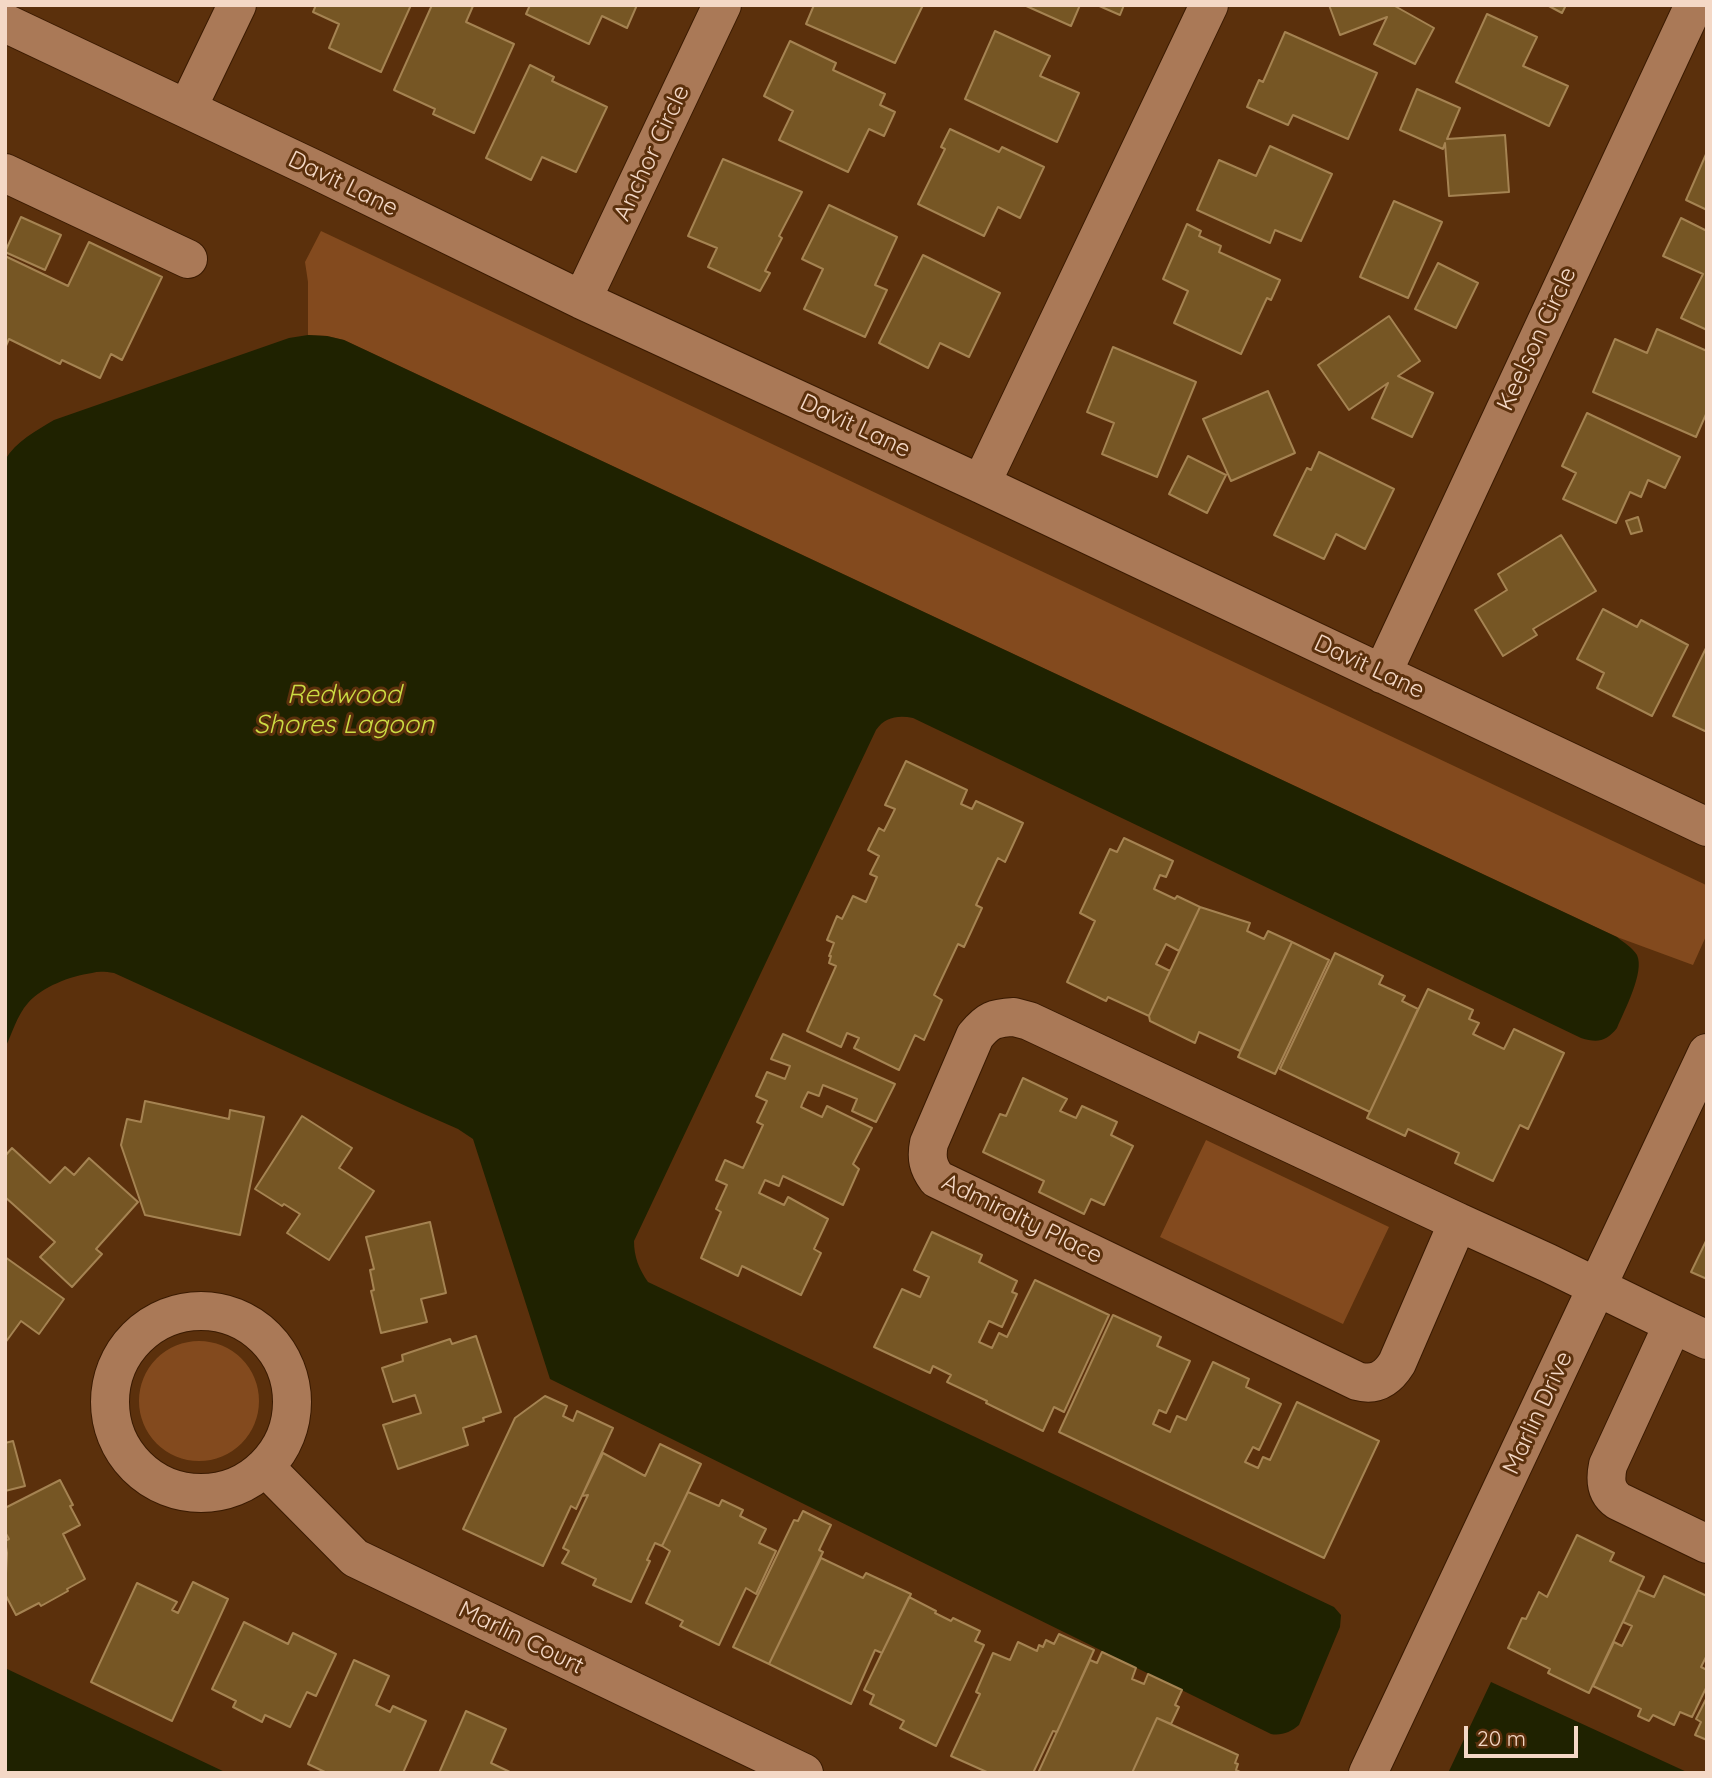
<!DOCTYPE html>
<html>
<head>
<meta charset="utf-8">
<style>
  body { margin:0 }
  #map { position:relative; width:1712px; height:1778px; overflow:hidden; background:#5b300c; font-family:Quicksand,sans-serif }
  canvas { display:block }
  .frame { position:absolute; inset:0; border:7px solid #f4d8c6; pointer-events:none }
  .scale { position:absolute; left:1464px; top:1726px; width:114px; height:32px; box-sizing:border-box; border:4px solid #f4d8c6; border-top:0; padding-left:9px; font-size:21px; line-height:24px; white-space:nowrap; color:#f4d8c6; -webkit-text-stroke:5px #5b300c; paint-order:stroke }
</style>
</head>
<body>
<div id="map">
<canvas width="1712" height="1778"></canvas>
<div class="frame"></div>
<div class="scale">20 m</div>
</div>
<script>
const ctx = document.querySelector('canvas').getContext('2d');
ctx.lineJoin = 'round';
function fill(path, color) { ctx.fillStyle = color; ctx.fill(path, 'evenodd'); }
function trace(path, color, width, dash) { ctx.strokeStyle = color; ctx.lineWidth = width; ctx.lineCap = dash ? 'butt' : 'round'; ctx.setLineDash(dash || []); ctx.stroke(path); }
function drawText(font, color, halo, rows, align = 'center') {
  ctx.font = font + ' Quicksand,sans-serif'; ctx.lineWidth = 6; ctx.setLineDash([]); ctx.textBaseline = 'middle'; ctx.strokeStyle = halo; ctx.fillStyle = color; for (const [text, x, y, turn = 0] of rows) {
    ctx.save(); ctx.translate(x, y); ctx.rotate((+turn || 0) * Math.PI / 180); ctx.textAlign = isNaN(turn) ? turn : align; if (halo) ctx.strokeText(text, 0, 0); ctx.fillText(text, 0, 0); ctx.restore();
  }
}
const green = new Path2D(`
  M321 231 1704 884 1707 886V934L1693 965 1617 937 344 340 327 336 308 335V282L305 262Z
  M1206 1140 1389 1227 1343 1324 1160 1237Z
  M139 1401a60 60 0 1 1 120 0a60 60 0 1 1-120 0Z`);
const water = new Path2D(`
  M308 335 327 336 344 340 1617 937C1623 942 1633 948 1637 955 1645 972 1624 1011 1617 1028 1606 1042 1597 1043 1581 1038L913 718C898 715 885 717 876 730L634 1241C634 1257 639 1269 648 1282L1334 1607 1341 1615 1340 1627 1299 1725C1291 1732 1281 1736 1271 1734L550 1379 473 1139 458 1129 408 1107 114 973C106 972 99 971 92 973 70 976 42 987 28 1003 17 1015 12 1034 5 1048V460C16 441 36 431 54 420L289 338Z
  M5 1668 227 1773H5Z
  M1491 1682 1689 1773H1448Z`);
const building = new Path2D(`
  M316 5H411L381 72 329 48 339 24 313 12Z
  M432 5 473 6 466 22 514 44 474 133 433 114 435 109 394 90Z
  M530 5H637L627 28 602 16 589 44 526 14Z
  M814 5H923L895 63 806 24Z
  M1024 5H1080L1071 26Z
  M1097 5H1124L1120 15Z
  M1329 5H1393L1434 28 1415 64 1374 44 1387 17 1340 35Z
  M1547 5H1566L1562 13Z
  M1487 14 1537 37 1523 66 1568 86 1549 126 1456 82Z
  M995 31 1050 56 1040 76 1079 93 1057 142 965 99Z
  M1285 32 1377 73 1348 139 1293 115 1288 125 1247 107 1259 80 1263 82Z
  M790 41 836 63 833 70 885 94 880 105 895 112 884 136 869 129 848 172 779 140 793 111 764 96Z
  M530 65 554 77 552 81 607 107 576 172 542 157 531 180 486 158Z
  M1417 89 1460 108 1447 139 1505 135 1509 192 1449 196 1445 143 1443 149 1400 130Z
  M950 129 999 152 1002 147 1044 167 1020 218 998 207 984 236 918 204 945 149 941 147Z
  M1270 146 1332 174 1301 241 1275 230 1270 243 1197 210 1219 160 1256 176Z
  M1707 152V210L1686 200Z
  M723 159 802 192 779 236 782 238 765 271 770 273 760 291 708 267 717 248 688 236Z
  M1394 201 1442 222 1408 298 1360 277Z
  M829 205 897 237 875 285 887 290 865 337 804 309 823 269 802 259Z
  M21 217 61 235 45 270 5 252Z
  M1681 218 1707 231V330L1681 318 1703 274 1663 256Z
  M1187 224 1201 231 1199 236 1221 246 1219 252 1280 280 1271 300 1267 298 1241 354 1174 323 1188 291 1163 279Z
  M89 242 162 277 122 360 111 354 100 378 62 360 60 364 9 339 5 348V256L68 286Z
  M923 255 1000 293 969 357 940 343 928 368 879 343Z
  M1438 263 1478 283 1456 328 1415 309Z
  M1389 316 1420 361 1398 376 1433 393 1412 437 1372 418 1388 383 1349 410 1318 365Z
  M1657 329 1707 351V412L1696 437 1593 392 1615 339 1647 353Z
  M1113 347 1196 382 1157 477 1102 454 1114 423 1087 412Z
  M1268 391 1295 453 1231 481 1203 419Z
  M1587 413 1680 457 1665 488 1648 480 1641 497 1630 492 1616 523 1563 499 1576 473 1562 466Z
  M1319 452 1394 489 1365 549 1336 534 1324 559 1274 535 1307 468 1311 470Z
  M1188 456 1226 475 1207 513 1169 494Z
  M1638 517 1642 531 1631 534 1626 521Z
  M1561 535 1596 591 1533 629 1537 635 1503 656 1475 610 1507 590 1498 574Z
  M1603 609 1637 627 1641 620 1688 645 1652 716 1597 688 1604 673 1577 659Z
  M1707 646V732L1673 716Z
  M906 761 967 790 961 804 972 809 976 801 1023 823 1005 862 998 858 976 905 982 908 964 947 958 944 934 995 942 1000 924 1040 915 1035 899 1070 854 1048 859 1038 847 1033 841 1047 807 1031 836 966 829 963 831 956H829L834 943 827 940 837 916 842 919 853 896 866 902 877 877 870 874 879 856 868 850 879 828 884 831 895 809 885 805Z
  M1124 838 1173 861 1166 877 1160 875 1154 889 1175 899 1177 896 1200 907 1179 951 1166 944 1156 964 1170 971 1149 1016 1108 997 1106 1001 1067 982 1095 921 1080 913 1110 849 1117 852Z
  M1200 907 1250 923 1247 931 1264 939 1268 931 1292 942 1240 1051 1199 1032 1195 1043 1150 1021 1149 1016Z
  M1292 942 1329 960 1275 1074 1238 1057Z
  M1335 953 1383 976 1379 984 1405 996 1402 1001 1418 1009 1370 1112 1280 1069Z
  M1428 989 1473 1010 1469 1019 1479 1023 1473 1034 1504 1049 1514 1029 1564 1053 1528 1129 1520 1125 1493 1181 1455 1163 1459 1153 1408 1129 1405 1136 1367 1118Z
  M783 1034 895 1084 876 1122 852 1111 857 1099 823 1085 819 1096 808 1092 803 1102 801 1107 822 1117 827 1106 872 1128 853 1164 859 1169 843 1205 783 1176 779 1186 765 1180 759 1193 784 1205 788 1197 828 1219 814 1249 821 1253 801 1295 742 1266 738 1276 701 1258 721 1212 716 1209 727 1185 716 1180 725 1160 743 1168 763 1125 757 1122 767 1101 756 1096 767 1072 785 1079 790 1066 771 1059Z
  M1023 1078 1067 1099 1060 1111 1076 1118 1082 1106 1117 1122 1111 1135 1133 1146 1104 1205 1091 1199 1084 1214 1039 1192 1044 1181 983 1152 1000 1114 1006 1116Z
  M145 1101 229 1119 230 1110 264 1117 240 1235 145 1215 121 1145 127 1119 141 1122Z
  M302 1116 352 1148 339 1168 374 1191 329 1260 287 1233 300 1214 284 1204 282 1206 255 1189Z
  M12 1148 50 1183 65 1167 74 1175 89 1158 138 1202 96 1249 102 1254 72 1287 40 1257 55 1242 5 1197V1156Z
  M430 1222 446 1293 421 1299 427 1322 381 1333 371 1291 374 1290 370 1270 374 1269 366 1237Z
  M932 1232 982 1255 979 1262 1017 1281 1012 1292 1017 1294 1002 1327 989 1321 979 1342 992 1348 999 1333 1007 1337 1035 1280 1109 1315 1064 1412 1054 1407 1043 1431 986 1403 987 1401 947 1382 951 1375 933 1366 930 1373 874 1347 902 1289 920 1297 929 1277 914 1270Z
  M1707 1239V1279L1691 1272Z
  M5 1257 64 1299 39 1334 21 1321 5 1343Z
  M1113 1315 1161 1337 1157 1346 1190 1361 1166 1413 1159 1410 1153 1424 1170 1432 1177 1416 1186 1420 1213 1362 1249 1379 1246 1387 1281 1404 1259 1450 1253 1447 1245 1462 1258 1468 1263 1457 1270 1460 1297 1402 1379 1441 1324 1558 1059 1432Z
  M476 1336 501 1412 483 1418 484 1421 463 1428 468 1445 398 1469 383 1425 421 1413 415 1395 393 1402 382 1368 403 1361 402 1355 450 1339 452 1344Z
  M545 1396 567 1406 563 1416 573 1421 577 1411 613 1428 576 1509 571 1506 543 1566 463 1529 515 1418Z
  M13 1441 25 1486 5 1491V1443Z
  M660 1444 701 1464 662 1546 655 1543 647 1560 650 1561 631 1602 593 1585 596 1579 562 1563 569 1551 563 1548 588 1495 582 1496 603 1453 645 1476Z
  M60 1480 73 1505 70 1506 80 1525 63 1534 85 1579 67 1589 68 1591 41 1606 39 1603 16 1615 5 1594 7 1553 5 1541 9 1539 5 1532V1508Z
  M688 1492 719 1506 722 1500 743 1510 740 1516 766 1529 759 1543 776 1551 756 1594 746 1588 719 1645 680 1626 683 1621 646 1603 670 1551 662 1546Z
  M803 1511 831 1525 819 1550 823 1552 769 1664 733 1647 794 1520 798 1521Z
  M1577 1535 1614 1553 1610 1561 1644 1577 1589 1693 1548 1673 1550 1669 1508 1648 1522 1618 1526 1619 1539 1592 1547 1597Z
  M821 1558 863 1578 866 1573 911 1594 882 1653 875 1650 851 1704 769 1664Z
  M1664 1576 1707 1596V1655L1701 1667 1707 1670V1686L1692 1717 1680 1712 1674 1725 1653 1715 1649 1721 1638 1716 1641 1709 1593 1686 1614 1642 1622 1646 1632 1626 1623 1622 1638 1590 1654 1597Z
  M193 1582 228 1599 172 1721 91 1682 137 1583 177 1602 172 1610 178 1613Z
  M909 1597 936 1611 935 1613 951 1621 953 1618 980 1631 975 1641 984 1645 936 1746 900 1728 904 1721 870 1704 874 1695 864 1690Z
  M244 1622 288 1644 293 1633 336 1654 316 1696 307 1692 290 1727 265 1715 262 1722 233 1707 236 1701 212 1689Z
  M1059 1634 1094 1650 1057 1732 1053 1731 1033 1773H989L951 1756 980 1694 976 1692 993 1653 1010 1660 1018 1642 1037 1651 1039 1645 1043 1647 1046 1640 1054 1644Z
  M1102 1652 1136 1668 1132 1679 1144 1684 1148 1674 1182 1690 1175 1705 1179 1707 1171 1724 1157 1718 1132 1773H1038L1090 1660 1097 1663Z
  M354 1660 389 1676 376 1705 390 1712 393 1706 426 1721 403 1773H327L308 1764Z
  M1707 1697V1740L1695 1735 1701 1722 1696 1719Z
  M466 1711 506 1729 491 1763 512 1773H439Z
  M1157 1718 1238 1755 1235 1763 1238 1764 1236 1770 1242 1773H1132Z`);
const minor = new Path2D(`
  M5 23 314 169 582 300 981 484 1707 827
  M187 109 237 5
  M5 173 188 259
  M582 300 722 5
  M981 484 1209 5
  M1382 674 1694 5
  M1014 1017 1029 1021 1458 1222 1397 1363C1387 1379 1375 1386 1357 1381L937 1179C928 1167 926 1158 929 1143L975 1036C988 1020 994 1018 1014 1017Z
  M1458 1222 1548 1263 1673 1324
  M110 1402a91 91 0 1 1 182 0a91 91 0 1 1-182 0Z
  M1707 1340 1673 1324 1608 1465C1605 1479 1605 1492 1618 1501L1707 1544
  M265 1467 355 1558 804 1773
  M1368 1773 1707 1053`);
const streetNames = [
  ["Anchor Circle",652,153,-65],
  ["Davit Lane",343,184,26],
  ["Keelson Circle",1537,339,-65],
  ["Davit Lane",855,426,25],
  ["Davit Lane",1369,667,25],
  ["Admiralty Place",1022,1219,26],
  ["Marlin Drive",1538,1413,-65],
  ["Marlin Court",521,1638,26]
];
const waterNames = [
  ["Redwood",344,695],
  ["Shores Lagoon",344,725]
];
fill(green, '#834a1e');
fill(water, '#1f2200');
fill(building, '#765624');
trace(building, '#a58352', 2);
trace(minor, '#3a1a00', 40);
trace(minor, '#aa7957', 38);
drawText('24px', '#f4d8c6', '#5b300c', streetNames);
drawText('italic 26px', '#ccdc43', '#5b300c', waterNames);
</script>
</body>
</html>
